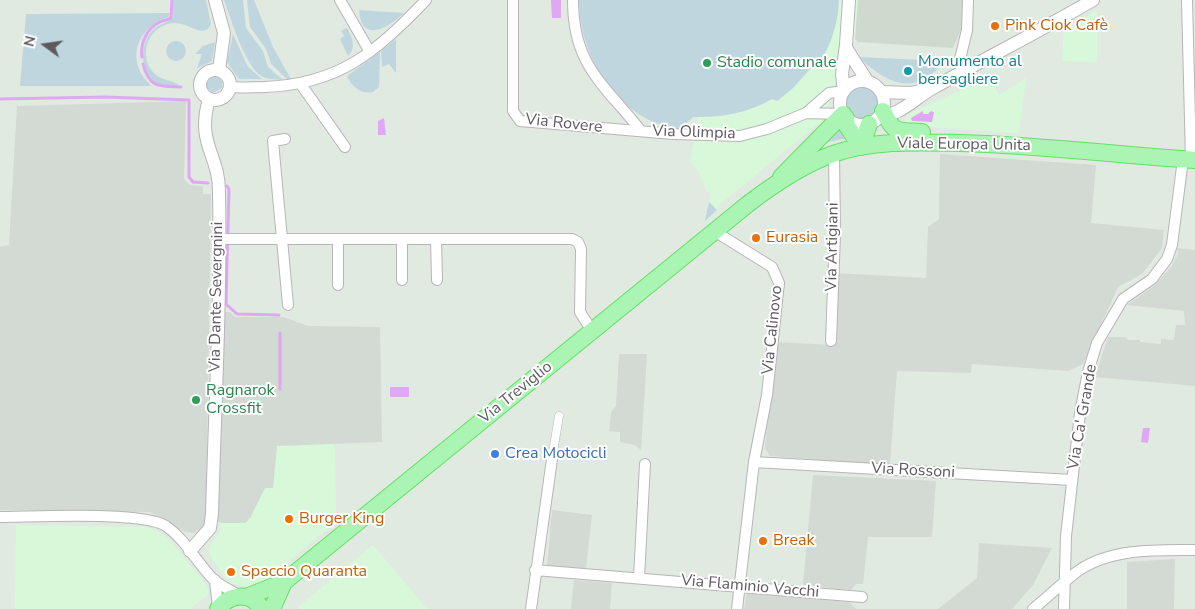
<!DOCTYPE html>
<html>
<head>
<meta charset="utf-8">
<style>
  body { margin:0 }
  #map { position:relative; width:1195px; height:609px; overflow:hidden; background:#e1eae1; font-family:"Nunito Sans",sans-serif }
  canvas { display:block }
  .north { position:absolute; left:20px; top:20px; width:50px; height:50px; -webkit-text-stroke:4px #fff; paint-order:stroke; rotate:284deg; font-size:14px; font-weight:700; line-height:20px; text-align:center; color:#5f5960 }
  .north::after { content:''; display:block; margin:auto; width:18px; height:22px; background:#5f5960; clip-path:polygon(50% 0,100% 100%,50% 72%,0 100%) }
</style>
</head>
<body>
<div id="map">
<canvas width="1195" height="609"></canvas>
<div class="north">N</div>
</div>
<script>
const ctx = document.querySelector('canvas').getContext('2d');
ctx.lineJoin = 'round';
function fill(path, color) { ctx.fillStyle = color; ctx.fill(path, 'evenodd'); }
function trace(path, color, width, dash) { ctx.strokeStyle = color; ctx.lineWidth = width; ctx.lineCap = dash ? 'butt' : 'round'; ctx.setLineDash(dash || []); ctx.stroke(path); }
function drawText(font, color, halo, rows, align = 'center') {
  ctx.font = font + ' "Nunito Sans",sans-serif'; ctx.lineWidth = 4; ctx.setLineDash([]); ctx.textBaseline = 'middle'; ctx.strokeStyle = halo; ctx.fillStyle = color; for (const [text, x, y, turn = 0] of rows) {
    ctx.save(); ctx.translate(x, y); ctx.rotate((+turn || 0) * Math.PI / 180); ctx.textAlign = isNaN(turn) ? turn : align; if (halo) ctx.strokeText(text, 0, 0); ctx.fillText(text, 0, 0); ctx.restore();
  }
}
const commercial = new Path2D(`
  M839 0H858L855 39 836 81 825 118 719 205 718 211 709 202 711 193 707 192 698 170 690 162 698 117H721L761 106 772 99 777 101 792 89 812 67 814 69 838 16Z
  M1097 10V62L1062 61 1064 30Z
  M987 75 999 95 1026 78 1019 133 909 126 906 124 905 119 908 114 957 92Z
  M333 444 335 448 336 522 264 581 263 584 253 587 237 585 227 581 210 556 209 548 220 532 221 523H245L250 518 265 488H273L277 446Z
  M16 525 148 527 160 533 170 541 207 585 209 594 190 609H15Z
  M373 545 427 609H300L298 607Z`);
const industrial = new Path2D(`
  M186 101 184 179 190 185 203 186V194H211L206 518 204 526 194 533 185 532 150 512 0 510V247L9 245 17 106Z
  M940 154 1096 165 1091 223 1164 230 1162 248 1142 274 1118 287 1083 364 1068 371 972 364 971 373 897 371 890 465 770 456 765 448 775 342 835 345 836 273 926 278 928 227 939 219Z
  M1177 248 1195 250V386L1095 377 1108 337H1125L1128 340H1140V342L1161 344V339L1174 340 1176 325H1185L1184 311 1127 305 1154 286 1172 266 1178 254Z
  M223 312H230L235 317H283L309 326 380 327 382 442 277 446 273 488H265L250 518 245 523H221L218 521Z
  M619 354H647L641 450 635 445 620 442V432L609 431 611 412 616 406Z
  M813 475 936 481 932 537H868L863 584H856L851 590 803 585Z
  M552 510 592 515 586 569 547 565Z
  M979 543 1052 548 1033 585 1012 609H938L977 578Z
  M1175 559 1174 609H1127V562Z
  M574 580 612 583 610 609H571Z
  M747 593 849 602 856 609H744Z`);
const education = new Path2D(`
  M858 0H962V28L953 48 858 42 855 39Z`);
const green = new Path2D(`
  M173 0H206L211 24 208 29 202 31C191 29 184 22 172 23 147 27 137 57 155 74 162 81 173 80 179 85 172 85 162 87 155 83 139 73 140 42 153 30 159 24 167 23 173 18Z
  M224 0H243L246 28 263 51 268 67 283 80C275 79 266 80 260 75 244 63 231 19 224 0Z
  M247 0H254L273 47 291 79 288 80 271 64 266 49 250 27Z
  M579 0H839C838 25 830 49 815 69L812 67 792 89 777 101 772 99C748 113 720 118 693 117L680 129C619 122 579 57 579 0Z
  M359 10 404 13C389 27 361 45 359 10Z
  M170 13 168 18C146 23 130 46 139 69 141 75 147 81 151 86H20L26 14Z
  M347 28C352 37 357 48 348 56L340 39 344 36 341 31Z
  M233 34 248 67 262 79H239L227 62Z
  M396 39V73L389 64 382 67 381 51Z
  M166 51a10 10 0 1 1 20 0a10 10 0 1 1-20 0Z
  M215 42 212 61 197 68 202 54H195L203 46Z
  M380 52 379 87 373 92C361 95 351 86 347 76Z
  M859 57 944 61C917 98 886 84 859 57Z
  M211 77H219L222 81V88L213 93 207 88V83Z
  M845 103a18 18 0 1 1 36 0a18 18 0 1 1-36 0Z
  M838 127 848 138 824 143Z
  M709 202 717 210 705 221V220Z`);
const water = new Path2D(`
  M551 0H561V18H552Z
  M923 111V114H928L931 111 934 112 932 122 912 121 911 118Z
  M384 118 386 135H378V121Z
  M390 387H409V397H390Z
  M1143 428H1150L1148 443 1141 442Z`);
const stream = new Path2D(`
  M142 57C140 43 147 28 160 22 164 20 168 20 171 18L172 0
  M143 64C149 88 159 86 181 87
  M0 99 105 97 189 100V177L193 182 208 183
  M227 186 229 189 226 304 237 314 279 315
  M280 389V333`);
const pedestrian = new Path2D(`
  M553 452 559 416`);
const minor = new Path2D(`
  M340 0 370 52
  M513 0V111L520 121 673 134 740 136 767 129 806 113 843 114
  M573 0C573 66 604 84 641 131
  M1187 0 1191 160
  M963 73 960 59 967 30 968 0
  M300 83 345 147
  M230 87C241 88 253 87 265 87 340 84 376 52 426 0
  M806 113 829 93 844 91
  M285 139 273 141 288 305
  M714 231 772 267 779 283 767 395 754 462 737 609
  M218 239H572L578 242 581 249 580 312 592 331
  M436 239 437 280
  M402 280V239
  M338 285V240
  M831 341 835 234 834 154
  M754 462 1072 480
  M0 517C34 517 142 511 166 526 186 540 197 563 214 580 221 586 232 591 240 596
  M535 570 862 597
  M639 578 645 464
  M215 580 218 608
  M531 609 553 452
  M1033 609C1048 597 1062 583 1078 571 1110 548 1157 550 1195 550
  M1064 609 1066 536 1080 413 1088 372 1097 343 1123 299 1152 279 1167 259 1172 245 1183 159`);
const tertiary = new Path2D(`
  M215 0 224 33 219 70
  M846 48 868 82
  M200 85a15 15 0 1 1 30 0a15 15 0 1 1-30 0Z
  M840 103a22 22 0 1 1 44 0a22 22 0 1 1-44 0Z
  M844 91 842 74 846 45 849 0
  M881 92 911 93 927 90
  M880 116C901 115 915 98 933 88 986 58 1040 31 1093 0
  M190 551 210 528 212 514C215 406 221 299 219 191 219 154 196 144 209 99`);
const primary = new Path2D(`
  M883 111C895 135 896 130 922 132
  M846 118 847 126 861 147
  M861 147 869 124
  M781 177 843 114
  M246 597 284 582 748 204C774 184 802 165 833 154 873 140 918 142 960 143 1039 145 1117 155 1195 160
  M218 609C230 593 251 592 262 609
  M272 609 284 582`);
const markers = [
  [995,26,5,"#e8710a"],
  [707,63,5,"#2e9e5b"],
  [908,71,5,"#0f9aa8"],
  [756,238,5,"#e8710a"],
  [196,400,5,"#2e9e5b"],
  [495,454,5,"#3f7fe0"],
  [289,519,5,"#e8710a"],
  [763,541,5,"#e8710a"],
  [231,572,5,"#e8710a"]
];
const foodNames = [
  ["Pink Ciok Cafè",1005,26],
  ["Eurasia",766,238],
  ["Burger King",299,519],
  ["Break",773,541],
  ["Spaccio Quaranta",241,572]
];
const cultureNames = [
  ["Monumento al",918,62],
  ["bersagliere",918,80]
];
const leisureNames = [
  ["Stadio comunale",717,63],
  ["Ragnarok",206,391],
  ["Crossfit",206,409]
];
const streetNames = [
  ["Via Rovere",564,124,6],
  ["Via Olimpia",694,133,2],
  ["Viale Europa Unita",964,145,1],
  ["Via Artigiani",833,247,-89],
  ["Via Dante Severgnini",217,297,-89],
  ["Via Calinovo",773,330,-84],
  ["Via Treviglio",516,393,-39],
  ["Via Ca' Grande",1083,417,-80],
  ["Via Rossoni",913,471,3],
  ["Via Flaminio Vacchi",750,587,5]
];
const shopNames = [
  ["Crea Motocicli",505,454]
];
fill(commercial, '#d7f9d9');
fill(industrial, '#d3d9d3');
fill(education, '#cfdacf');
fill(green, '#bfd6df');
fill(water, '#dfa7f4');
trace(stream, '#dfa7f4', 3);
trace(pedestrian, '#b9b3ba', 9);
trace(minor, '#b9b3ba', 12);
trace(tertiary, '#b9b3ba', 14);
trace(primary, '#64e065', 18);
trace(pedestrian, '#fff', 8);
trace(minor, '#fff', 10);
trace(tertiary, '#fff', 12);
trace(primary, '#abf5b4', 16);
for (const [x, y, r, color] of markers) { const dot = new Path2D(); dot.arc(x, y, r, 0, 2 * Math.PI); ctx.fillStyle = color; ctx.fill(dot); trace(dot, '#fff', 2); }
drawText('16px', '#c56008', '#fff', foodNames, 'left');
drawText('16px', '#0d838f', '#fff', cultureNames, 'left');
drawText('16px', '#27864d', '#fff', leisureNames, 'left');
drawText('16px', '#5f5960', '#fff', streetNames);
drawText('16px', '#366cbe', '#fff', shopNames, 'left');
</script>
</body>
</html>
